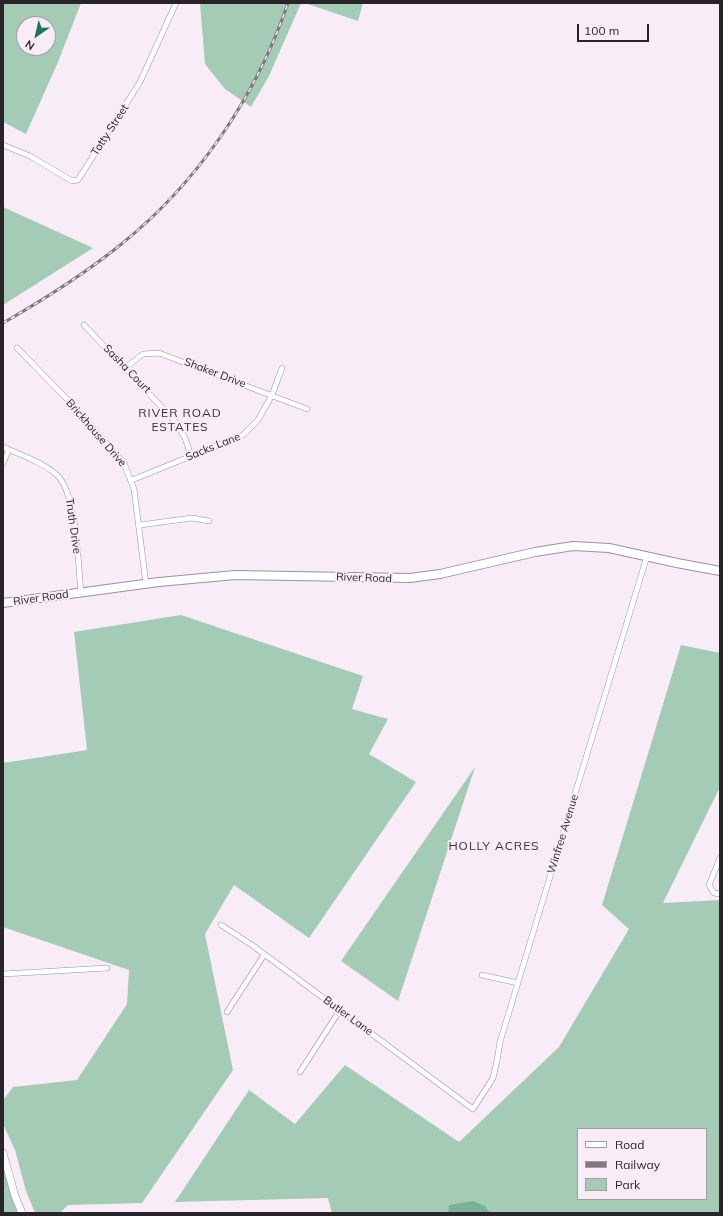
<!DOCTYPE html>
<html>
<head>
<meta charset="utf-8">
<style>
  body { margin:0 }
  #map { position:relative; width:723px; height:1216px; overflow:hidden; background:#f8edf6; font-family:Mulish,sans-serif }
  canvas { display:block }
  .frame { position:absolute; inset:0; border:4px solid #282427; pointer-events:none }
  .legend { position:absolute; left:577px; top:1128px; width:130px; height:72px; box-sizing:border-box; background:#f8edf6; border:1px solid #a59da3; margin:0; padding:5px 7px; list-style:none; font-size:12px; color:#282427 }
  .legend li { display:flex; align-items:center; gap:8px; height:20px }
  .legend b { width:20px; border:1px solid #a59da3 }
  .north { position:absolute; left:16px; top:16px; width:40px; height:40px; box-sizing:border-box; background:#f8edf6; border:1px solid #a59da3; border-radius:50%; rotate:214deg; font-size:11px; font-weight:700; line-height:16px; text-align:center; color:#282427 }
  .north::after { content:''; display:block; margin:auto; width:14px; height:18px; background:#177a53; clip-path:polygon(50% 0,100% 100%,50% 72%,0 100%) }
  .scale { position:absolute; left:577px; top:24px; width:72px; height:18px; box-sizing:border-box; border:2px solid #282427; border-top:0; padding-left:5px; font-size:12px; line-height:14px; white-space:nowrap; color:#282427; -webkit-text-stroke:3px #f8edf6; paint-order:stroke }
</style>
</head>
<body>
<div id="map">
<canvas width="723" height="1216"></canvas>
<div class="frame"></div>
<ul class="legend">
<li><b style="height:5px;background:#fff"></b>Road</li>
<li><b style="height:5px;background:#7f787e"></b>Railway</li>
<li><b style="height:11px;background:#a4cbb5"></b>Park</li>
</ul>
<div class="north">N</div>
<div class="scale">100 m</div>
</div>
<script>
const ctx = document.querySelector('canvas').getContext('2d');
ctx.lineJoin = 'round';
function fill(path, color) { ctx.fillStyle = color; ctx.fill(path, 'evenodd'); }
function trace(path, color, width, dash) { ctx.strokeStyle = color; ctx.lineWidth = width; ctx.lineCap = dash ? 'butt' : 'round'; ctx.setLineDash(dash || []); ctx.stroke(path); }
function drawText(font, color, halo, rows, align = 'center') {
  ctx.font = font + ' Mulish,sans-serif'; ctx.lineWidth = 4; ctx.setLineDash([]); ctx.textBaseline = 'middle'; ctx.strokeStyle = halo; ctx.fillStyle = color; for (const [text, x, y, turn = 0] of rows) {
    ctx.save(); ctx.translate(x, y); ctx.rotate((+turn || 0) * Math.PI / 180); ctx.textAlign = isNaN(turn) ? turn : align; if (halo) ctx.strokeText(text, 0, 0); ctx.fillText(text, 0, 0); ctx.restore();
  }
}
const green = new Path2D(`
  M3 3H81L58 62 26 134 3 122ZM24 24H48V48H24Z
  M200 3H301L269 76 251 107 225 89 205 64Z
  M305 3H363L358 21Z
  M3 207 93 248 3 305Z
  M181 615 363 676 352 709 388 719 369 754 416 782 309 938 234 885 205 934 233 1070 142 1203 68 1205 60 1213H35L26 1191 15 1150 3 1124V1100L13 1087 77 1080 127 1004 129 970 3 927V763L87 750 74 632Z
  M681 645 720 653V787L663 903 720 900V1213H332L328 1198 175 1202 249 1090 295 1124 345 1065 459 1142 559 1047 629 929 602 905ZM578 1129H706V1199H578Z
  M475 767 398 1001 341 961Z
  M3 1153 22 1213H3Z`);
const water = new Path2D(`
  M473 1201 485 1206 490 1213H448L449 1205Z`);
const street = new Path2D(`
  M3 145 30 156 72 181 78 180 140 82 176 3
  M84 325 174 420 185 438 191 456
  M17 348 65 397 124 463 134 489 146 584
  M125 368 143 354 159 353 307 409
  M3 447C19 454 44 463 57 475 77 494 78 564 81 593
  M3 463 9 450
  M132 480 243 435 258 420 272 395 282 368
  M140 525 192 518 209 521
  M720 858 709 885 714 893 720 894
  M221 925 252 945 473 1109 493 1078 497 1061 500 1042 647 556
  M3 974 107 968
  M482 975 518 983
  M227 1012 264 955
  M300 1072 340 1010`);
const secondary = new Path2D(`
  M3 1153 15 1196 22 1213`);
const primary = new Path2D(`
  M3 603 159 582 235 575 410 578 440 574 535 552 573 546 609 548 677 563 720 571`);
const rail = new Path2D(`
  M3 323C43 300 83 275 119 246 197 184 256 97 288 3`);
const streetNames = [
  ["Totty Street",110,130,-57],
  ["Sasha Court",127,369,46],
  ["Shaker Drive",215,373,21],
  ["Brickhouse Drive",96,433,49],
  ["Sacks Lane",213,447,-22],
  ["Truth Drive",73,526,82],
  ["River Road",364,578,2],
  ["River Road",41,598,-8],
  ["Winfree Avenue",563,834,-73],
  ["Butler Lane",348,1016,36]
];
const neighbourhoodNames = [
  ["RIVER ROAD",180,413],
  ["ESTATES",180,427],
  ["HOLLY ACRES",494,846]
];
fill(green, '#a4cbb5');
fill(water, '#7bb295');
trace(street, '#9c919a', 6);
trace(secondary, '#9c919a', 8);
trace(primary, '#9c919a', 10);
trace(street, '#fff', 5);
trace(secondary, '#fff', 7);
trace(primary, '#fff', 8);
trace(rail, '#7f787e', 3);
trace(rail, '#f8edf6', 1.5, [4.5]);
drawText('11px', '#282427', '#f8edf6', streetNames);
ctx.letterSpacing = '1px';
drawText('12px', '#362e35', '#f8edf6', neighbourhoodNames);
ctx.letterSpacing = '0px';
</script>
</body>
</html>
